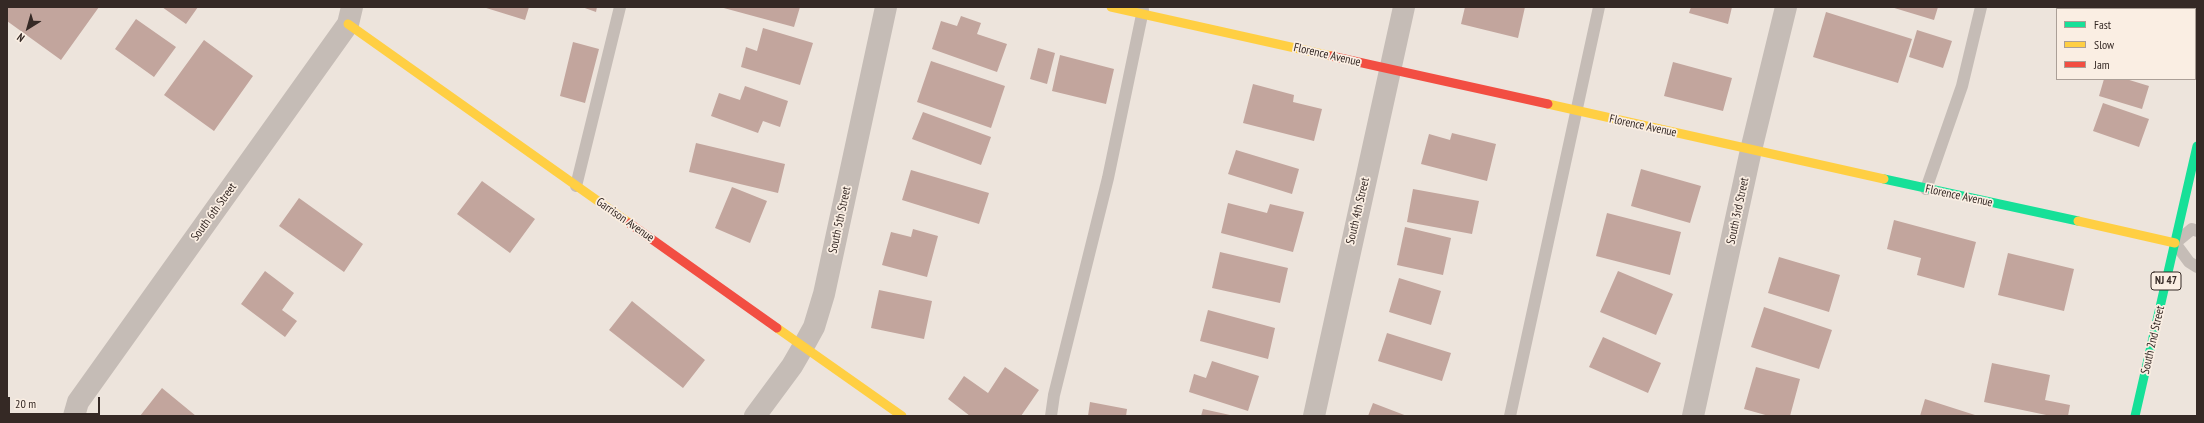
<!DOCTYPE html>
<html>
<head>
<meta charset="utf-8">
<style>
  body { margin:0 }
  #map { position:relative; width:2204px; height:423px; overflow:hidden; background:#ede4dc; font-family:"PT Sans Narrow",sans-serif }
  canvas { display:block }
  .frame { position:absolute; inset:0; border:8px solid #352925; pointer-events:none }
  .legend { position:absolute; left:2056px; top:8px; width:140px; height:72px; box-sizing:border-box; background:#faeee3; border:1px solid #ab9f97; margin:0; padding:5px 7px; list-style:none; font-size:12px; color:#352925 }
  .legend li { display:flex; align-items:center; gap:8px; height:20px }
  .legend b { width:20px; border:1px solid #ab9f97 }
  .north { position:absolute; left:8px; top:8px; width:40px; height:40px; -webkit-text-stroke:3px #faeee3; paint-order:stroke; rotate:217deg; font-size:11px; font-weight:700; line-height:16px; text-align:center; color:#352925 }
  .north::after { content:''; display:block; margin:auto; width:14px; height:18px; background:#352925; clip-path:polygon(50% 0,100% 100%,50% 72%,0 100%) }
  .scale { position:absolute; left:8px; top:397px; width:92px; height:18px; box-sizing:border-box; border:2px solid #352925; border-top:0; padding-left:5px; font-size:12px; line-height:14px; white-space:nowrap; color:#352925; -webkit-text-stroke:3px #faeee3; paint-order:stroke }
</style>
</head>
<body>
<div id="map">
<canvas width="2204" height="423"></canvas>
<div class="frame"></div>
<ul class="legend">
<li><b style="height:5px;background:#16e098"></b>Fast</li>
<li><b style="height:5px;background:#ffcf43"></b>Slow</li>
<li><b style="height:5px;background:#f24e42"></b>Jam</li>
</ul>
<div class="north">N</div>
<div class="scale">20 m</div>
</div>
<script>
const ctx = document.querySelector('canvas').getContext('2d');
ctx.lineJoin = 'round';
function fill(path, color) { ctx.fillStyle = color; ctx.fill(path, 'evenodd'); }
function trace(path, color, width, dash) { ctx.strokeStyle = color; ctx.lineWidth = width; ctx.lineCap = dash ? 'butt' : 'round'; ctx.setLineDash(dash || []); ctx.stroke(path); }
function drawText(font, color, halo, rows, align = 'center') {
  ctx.font = font + ' "PT Sans Narrow",sans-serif'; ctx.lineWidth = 3.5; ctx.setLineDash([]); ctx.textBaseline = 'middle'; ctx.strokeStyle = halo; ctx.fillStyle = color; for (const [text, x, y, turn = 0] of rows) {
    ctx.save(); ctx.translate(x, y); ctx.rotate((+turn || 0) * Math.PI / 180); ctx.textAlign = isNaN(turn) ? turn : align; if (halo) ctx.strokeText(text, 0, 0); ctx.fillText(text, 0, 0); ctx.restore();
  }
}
const building = new Path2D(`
  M7 7H99L61 60 7 21Z
  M162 7H198L186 24Z
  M483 7H529L525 20Z
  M582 7H597L596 12Z
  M720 7H800L794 27Z
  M1465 7H1525L1518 38 1461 24Z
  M1691 7H1732L1728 24 1689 13Z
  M1891 7H1938L1934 20Z
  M2146 7H2172L2171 9Z
  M1826 12 1912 39 1898 83 1813 57Z
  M961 16 981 23 977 34 1007 44 997 72 932 49 941 21 957 26Z
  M136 19 176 47 154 77 115 49Z
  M763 28 813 43 800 85 741 67 746 47 757 51Z
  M1917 30 1952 41 1943 68 1909 57Z
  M204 40 253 76 214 131 164 95Z
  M573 42 599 49 585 103 560 96Z
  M1038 48 1055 53 1047 84 1030 79Z
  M1060 55 1114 69 1106 104 1052 91Z
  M931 61 1005 86 991 128 917 102Z
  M1673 62 1732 78 1723 111 1664 96Z
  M2104 79H2126L2149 86 2142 109 2099 96Z
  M1253 84 1294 95 1293 102 1322 109 1314 141 1243 123Z
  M745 86 788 101 780 127 763 121 758 133 711 116 719 93 740 100Z
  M2103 103 2149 119 2139 147 2093 131Z
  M923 112 991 137 981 165 912 139Z
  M1452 133 1496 144 1487 181 1421 164 1429 134 1450 140Z
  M696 143 785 164 778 193 689 172Z
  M1236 150 1299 169 1292 194 1228 174Z
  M1641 169 1701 186 1690 223 1631 206Z
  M911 170 989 193 979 224 902 200Z
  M482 181 535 219 510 253 457 214Z
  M732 187 767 201 750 243 715 228Z
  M1413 189 1479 201 1472 234 1407 222Z
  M299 198 363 244 344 272 279 226Z
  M1228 203 1267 213 1270 204 1304 212 1293 252 1221 233Z
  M1607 213 1681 232 1670 275 1596 256Z
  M1894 220 1976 242 1964 288 1917 275 1921 258 1887 249Z
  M1405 227 1451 238 1443 275 1397 265Z
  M913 229 938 236 927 277 882 265 891 232 911 237Z
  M1220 252 1288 268 1280 303 1212 288Z
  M2008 253 2074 269 2064 311 1998 295Z
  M1779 257 1840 275 1829 312 1768 293Z
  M265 271 294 293 282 310 297 321 285 337 241 304Z
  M1618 271 1673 294 1656 335 1600 312Z
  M1399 278 1441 291 1431 325 1389 312Z
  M879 290 932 301 924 339 871 328Z
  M632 301 705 360 683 388 609 330Z
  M1764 307 1832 330 1819 369 1751 347Z
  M1208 310 1275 328 1268 359 1200 341Z
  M1387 333 1451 353 1442 381 1378 361Z
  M1603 337 1661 363 1648 393 1589 367Z
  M1212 361 1259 376 1248 411 1189 392 1194 374 1206 378Z
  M1992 363 2050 375 2045 400 2070 405 2068 416H2051L1984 402Z
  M1005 367 1039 390 1021 416H970L948 399 964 376 988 393Z
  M1756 367 1800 379 1790 416H1769L1744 409Z
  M162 388 196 416H140Z
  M1925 399 1975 415V416H1920Z
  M1090 402 1127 409 1126 416H1088Z
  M1373 403 1407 416H1368Z
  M1203 409 1230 415V416H1201Z`);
const lane = new Path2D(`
  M576 186 620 7
  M1926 189 1962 86 1981 7
  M2197 231 2192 229 2175 243 2189 262 2197 267
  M1051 416 1054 395 1108 178 1143 10
  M1510 416 1599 7`);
const street = new Path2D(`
  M74 416 78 402 348 24 352 7
  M755 416 792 366 803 347 814 327 824 294 886 7
  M1314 416 1404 7
  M1693 416 1751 150 1786 7`);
const fast = new Path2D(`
  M1884 179 2078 221
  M2135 416 2197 146`);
const slow = new Path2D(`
  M1111 7 1331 56
  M348 24 629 223
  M1548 104 1884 179
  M2078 221 2175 243
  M777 328 902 416`);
const jam = new Path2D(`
  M1331 56 1548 104
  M629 223 777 328`);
const shields = [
  [2166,281,30]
];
const shieldNames = [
  ["NJ 47",2166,281]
];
const streetNames = [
  ["Florence Avenue",1327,55,13],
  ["Florence Avenue",1643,126,12],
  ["Florence Avenue",1959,196,12],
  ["South 4th Street",1358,211,-77],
  ["South 3rd Street",1738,211,-78],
  ["South 6th Street",214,212,-54],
  ["Garrison Avenue",625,220,35],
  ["South 5th Street",840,220,-78],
  ["South 2nd Street",2153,340,-77]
];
fill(building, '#c2a59d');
trace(lane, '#c5bcb6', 12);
trace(street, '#c5bcb6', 22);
trace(fast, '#16e098', 9);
trace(slow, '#ffcf43', 9);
trace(jam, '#f24e42', 9);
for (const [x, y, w] of shields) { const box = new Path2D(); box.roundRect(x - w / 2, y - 9, w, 18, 3); ctx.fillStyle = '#faeee3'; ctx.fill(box); trace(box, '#352925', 1); }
drawText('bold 11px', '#352925', null, shieldNames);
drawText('12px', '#352925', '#faeee3', streetNames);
</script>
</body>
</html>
